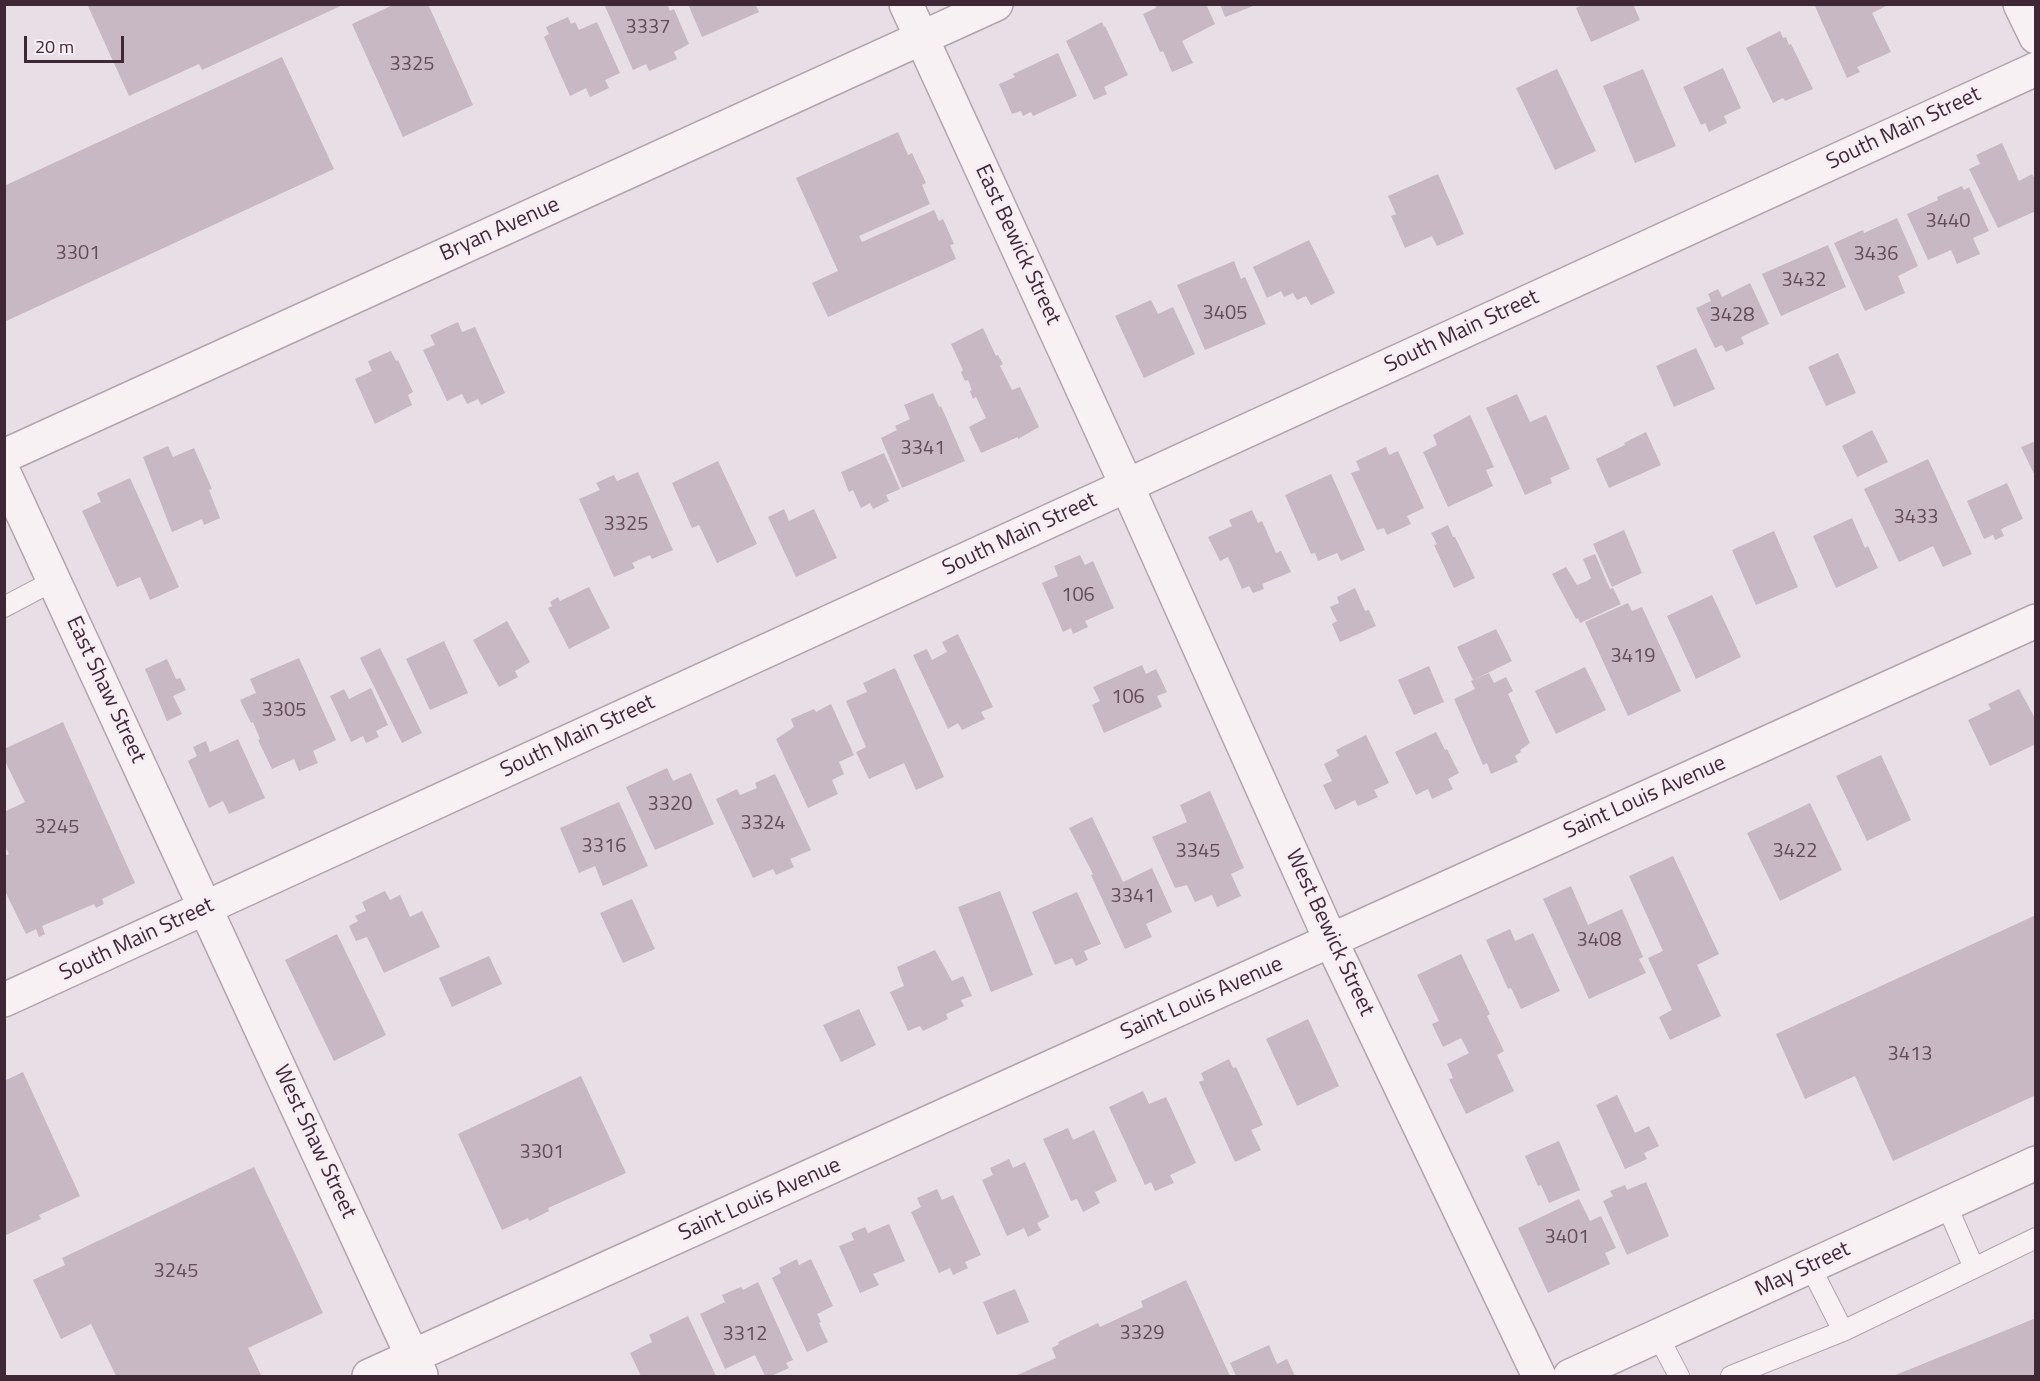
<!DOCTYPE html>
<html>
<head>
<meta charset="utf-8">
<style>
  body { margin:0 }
  #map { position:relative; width:2040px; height:1381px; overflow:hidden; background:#e8dee5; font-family:"Titillium Web",sans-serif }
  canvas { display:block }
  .frame { position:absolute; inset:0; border:6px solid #402736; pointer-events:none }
  .scale { position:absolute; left:24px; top:36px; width:100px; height:27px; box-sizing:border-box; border:3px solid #402736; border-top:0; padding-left:8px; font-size:18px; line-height:21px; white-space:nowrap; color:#402736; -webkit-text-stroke:4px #f6eef3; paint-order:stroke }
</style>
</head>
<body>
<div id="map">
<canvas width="2040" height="1381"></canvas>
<div class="frame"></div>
<div class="scale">20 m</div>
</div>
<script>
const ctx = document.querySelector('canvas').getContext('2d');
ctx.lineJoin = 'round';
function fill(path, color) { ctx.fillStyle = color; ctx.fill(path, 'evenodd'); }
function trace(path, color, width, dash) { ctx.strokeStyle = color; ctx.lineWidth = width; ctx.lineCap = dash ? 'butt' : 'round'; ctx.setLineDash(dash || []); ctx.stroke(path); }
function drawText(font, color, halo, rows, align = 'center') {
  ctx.font = font + ' "Titillium Web",sans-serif'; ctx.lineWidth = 6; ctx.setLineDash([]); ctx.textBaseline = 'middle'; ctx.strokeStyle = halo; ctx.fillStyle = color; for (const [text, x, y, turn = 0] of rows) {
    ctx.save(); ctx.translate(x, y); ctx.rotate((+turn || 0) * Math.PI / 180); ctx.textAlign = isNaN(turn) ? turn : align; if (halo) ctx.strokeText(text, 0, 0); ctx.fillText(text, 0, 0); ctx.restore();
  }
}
const building = new Path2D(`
  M87 4H345L202 70 199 64 129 96Z
  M395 4H428L473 105 403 137 352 24Z
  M604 4H667L670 11 674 9 689 44 674 52 677 59 649 71 646 64 633 70Z
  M688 4H755L759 12 702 37Z
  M1155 4H1206L1215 24 1182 41 1193 63 1172 72 1163 51 1160 52 1143 14 1156 8Z
  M1220 4H1256V5L1225 17Z
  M1585 4H1633L1640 20 1591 42 1576 8Z
  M1814 4H1890L1872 13 1891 52 1857 67 1860 72 1847 78Z
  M568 17 571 24 575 22 579 30 597 22 620 73 605 80 609 88 590 97 586 88 570 96 544 37 549 34 546 27Z
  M1102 22 1104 27 1105 26 1128 75 1104 87 1107 94 1094 100 1066 41Z
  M1780 31 1783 38 1786 37 1789 45 1791 44 1813 89 1785 101 1783 98 1773 103 1746 48Z
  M1058 53 1077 96 1033 116 1031 112 1023 116 1021 111 1012 114 999 84 1015 77 1013 74Z
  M282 57 334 169 4 322V186Z
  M1723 68 1741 108 1724 116 1727 123 1709 132 1705 123 1701 125 1683 87Z
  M1557 69 1596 151 1555 170 1516 88Z
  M1643 69 1676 146 1635 163 1603 86Z
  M898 132 908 155 912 153 926 183 922 185 930 204 859 236 862 242 934 210 939 221 943 219 954 244 950 245 956 259 828 317 812 283 838 271 796 178Z
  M2002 143 2019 181 2032 174 2036 181V211L1998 228 1969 169 1980 164 1976 155Z
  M1438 174 1464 234 1437 246 1432 236 1405 248 1391 216 1396 214 1388 196Z
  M1962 186 1964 190 1969 187 1989 231 1973 238 1980 254 1957 264 1951 250 1928 260 1907 214 1938 200 1937 197Z
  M1897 218 1918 266 1898 276 1905 293 1865 311 1834 243 1863 230 1864 233Z
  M1309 240 1335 293 1311 305 1306 296 1297 300 1293 293 1284 297 1281 291 1267 298 1253 267Z
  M1828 245 1846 287 1781 316 1762 274Z
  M1234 261 1241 279 1245 277 1266 324 1205 350 1177 285Z
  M1750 283 1769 324 1741 337 1744 344 1726 352 1722 345 1715 348 1696 308 1711 301 1708 294 1718 289 1722 297Z
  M1151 300 1158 314 1173 307 1195 354 1144 378 1115 316Z
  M458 322 462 332 475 327 505 393 481 405 478 399 467 404 462 394 447 401 423 350 435 345 430 335Z
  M983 328 996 356 998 355 1003 364 1000 366 1012 390 1020 387 1039 427 1018 439V437L981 453 969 427 986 418 976 397 973 399 970 391 972 390 968 380 965 381 961 372 963 370 951 344Z
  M1696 348 1715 389 1674 407 1656 366Z
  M391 351 396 361 398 360 413 392 408 395 412 405 375 424 355 379 372 371 368 361Z
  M1838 353 1856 393 1826 406 1808 367Z
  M933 393 939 407 941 406 965 461 902 488 881 438 897 430 895 426 910 419 904 405Z
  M1517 394 1530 422 1546 415 1570 469 1550 478 1552 483 1525 495 1486 408Z
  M1470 415 1494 467 1486 470 1493 486 1448 507 1423 452 1437 445 1433 435Z
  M1872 430 1888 462 1857 477 1842 446Z
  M1646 432 1661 465 1609 488 1596 459 1625 445 1624 443Z
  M2036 441V478L2021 447Z
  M168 446 173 457 194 448 212 489 209 490 220 518 204 525 202 519 172 532 143 457Z
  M1386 447 1389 455 1398 451 1424 508 1407 516 1411 524 1387 535 1384 528 1377 530 1351 473 1360 470 1356 461Z
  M884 453 900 489 886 495 889 501 873 509 870 503 861 508 853 490 849 492 841 472Z
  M1928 459 1972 554 1943 567 1933 546 1899 562 1864 489Z
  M718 461 757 544 717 563 699 525 692 528 672 483Z
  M638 472 673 550 652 559 650 555 632 563 635 568 614 577 579 499 600 490 596 483 614 475 617 481Z
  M1331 474 1365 550 1341 561 1337 553 1318 561 1315 553 1311 554 1285 495Z
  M130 478 179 587 150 600 140 577 117 587 82 511 101 502 97 493Z
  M2007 483 2023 519 2001 529 2004 536 1995 540 1993 535 1984 539 1967 501Z
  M784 509 789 521 814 509 837 558 796 577 768 517Z
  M1252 510 1258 523 1262 521 1276 553 1281 551 1291 572 1262 584 1264 589 1253 593 1249 586 1242 589 1228 557 1220 561 1208 537 1232 526 1229 520Z
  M1852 518 1865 548 1868 546 1878 568 1836 588 1813 536Z
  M1448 525 1453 537H1455L1475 578 1454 588 1434 545 1437 544 1431 533Z
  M1624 530 1642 573 1612 587 1593 544Z
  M1774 531 1798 587 1756 605 1732 550Z
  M1595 554 1610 589 1613 588 1621 604 1580 623 1578 618 1576 619 1552 574 1566 567 1577 585 1587 581 1591 578 1583 559Z
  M1080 555 1085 565 1093 561 1114 608 1085 621 1088 627 1073 634 1071 628 1063 632 1042 583 1058 576 1054 566Z
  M589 587 610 628 569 649 548 608 552 606 550 602 558 597 560 601Z
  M1355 588 1365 611 1369 610 1376 626 1340 642 1332 624 1337 621 1330 607 1339 603 1337 597Z
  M1712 595 1741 657 1696 679 1667 616Z
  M1628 603 1632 611 1642 607 1681 691 1628 716 1585 622Z
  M507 621 530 662 515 671 518 677 499 687 473 640Z
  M1496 629 1512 661 1473 680 1457 647Z
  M958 634 993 707 981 712 985 719 962 730 958 723 948 729 913 655 927 649 932 660 947 652 942 642Z
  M444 641 468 693 430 710 406 659Z
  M380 648 422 733 402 743 360 658Z
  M299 658 336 740 313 751 318 763 299 771 294 759 272 769 258 740 260 739 253 722 251 723 240 700 256 693 250 679Z
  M167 659 176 679 180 678 186 690 173 696 182 714 167 721 145 669Z
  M1142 665 1146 674 1156 669 1167 692 1157 696 1162 707 1104 733 1092 705 1100 701 1093 687Z
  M1429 666 1444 702 1414 715 1398 680Z
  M1585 667 1606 710 1556 734 1535 691Z
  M895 668 944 777 916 790 904 763 869 779 856 752 866 747 846 701 867 692 863 683Z
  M1489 673 1494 683 1506 677 1513 691 1508 694 1530 743 1520 750 1521 752 1515 756 1518 762 1491 774 1487 763 1483 765 1454 699 1475 689 1471 681Z
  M371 688 388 725 376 731 379 737 366 743 363 736 351 742 330 696 344 689 349 699Z
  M2019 689 2036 720V744L1990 766 1968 720 1991 709 1988 704Z
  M831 704 854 755 839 762 844 774 832 780 838 794 808 808 776 739 794 727 791 719 814 709 816 712Z
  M63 722 135 883 102 899 104 904 96 908 94 904 42 926 45 934 39 937 36 929 26 934 4 889V856L9 854 4 844V812L25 802 4 759V749Z
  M1436 732 1445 750 1447 749 1459 773 1448 779 1453 789 1432 799 1428 789 1416 795 1395 752Z
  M1366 735 1389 783 1374 790 1378 797 1358 806 1355 800 1335 810 1323 785 1332 781 1324 764 1339 756 1336 750Z
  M238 739 265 798 229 814 223 801 209 808 188 761 197 756 193 747 206 741 210 752Z
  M1881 755 1911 820 1867 841 1836 776Z
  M667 768 673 781 691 773 714 824 655 850 626 787Z
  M775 774 811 850 790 859 794 867 776 875 773 869 753 878 716 799 737 789 740 795 757 788 755 783Z
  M1210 791 1244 868 1231 874 1241 896 1217 907 1212 895 1195 902 1187 885 1175 888 1152 837 1187 822 1180 805Z
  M619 802 648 866 603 886 595 866 579 873 560 828Z
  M1810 803 1842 870 1780 901 1747 833Z
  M1092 817 1123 882 1152 868 1172 912 1146 924 1152 937 1125 949 1091 875 1093 874 1069 828Z
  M1673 856 1719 954 1697 965 1721 1016 1670 1040 1659 1017 1672 1010 1648 958 1663 951 1629 876Z
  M1571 886 1588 925 1622 909 1643 957 1639 959 1646 973 1589 999 1543 899Z
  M385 891 390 900 400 895 410 917 422 911 440 947 384 973 367 937 356 941 349 926 358 921 355 916 366 911 362 902Z
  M1000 891 1033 975 991 992 958 907Z
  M1077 892 1101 944 1084 951 1088 960 1076 966 1072 958 1055 965 1032 912Z
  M632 899 655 949 623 963 600 913Z
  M2036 915V1095L1893 1161 1855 1076 1805 1099 1776 1034Z
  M1510 929 1515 941 1533 933 1560 991 1521 1009 1511 988 1508 989 1486 940Z
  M337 934 386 1035 334 1061 285 960Z
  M935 950 952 981 963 976 972 996 961 1000 964 1006 946 1014 948 1019 923 1031 920 1026 908 1031 890 992 904 986 897 967Z
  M1461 954 1490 1014 1487 1016 1504 1051 1497 1055 1514 1091 1466 1114 1449 1079 1453 1078 1447 1064 1469 1053 1461 1038 1443 1047 1432 1024 1439 1021 1417 975Z
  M489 956 502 984 452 1007 439 978Z
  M859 1009 876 1045 841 1062 823 1025Z
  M1308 1019 1339 1086 1297 1106 1266 1039Z
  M1229 1059 1233 1068 1236 1067 1263 1125 1251 1130 1261 1150 1235 1162 1199 1082 1204 1080 1201 1073Z
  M23 1072 80 1196 39 1215 41 1219 4 1236V1081Z
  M581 1076 626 1173 548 1208 549 1211 529 1221 528 1218 502 1230 458 1134Z
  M1143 1091 1149 1104 1166 1097 1196 1163 1170 1175 1174 1183 1155 1191 1151 1182 1145 1185 1109 1107Z
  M1617 1095 1635 1133 1649 1126 1659 1146 1644 1153 1647 1159 1625 1169 1596 1105Z
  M1068 1128 1073 1140 1094 1130 1117 1181 1095 1192 1100 1203 1083 1212 1077 1199 1071 1201 1043 1139Z
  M1559 1141 1580 1190 1549 1203 1541 1185 1538 1186 1525 1156Z
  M1009 1159 1013 1168 1025 1162 1049 1217 1037 1223 1041 1230 1028 1237 1024 1228 1007 1236 982 1180 993 1175 990 1168Z
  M254 1167 323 1313 248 1348 261 1375 257 1376H116L91 1324 61 1339 33 1280 65 1265 62 1258Z
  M1646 1182 1669 1236 1627 1255 1603 1201 1613 1196 1610 1191 1625 1185 1627 1190Z
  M937 1189 942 1200 953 1195 981 1255 965 1262 968 1268 953 1275 950 1268 939 1273 911 1212 921 1207 917 1198Z
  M1579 1199 1590 1221 1601 1216 1616 1248 1605 1253 1610 1264 1548 1293 1518 1228Z
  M889 1224 905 1261 873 1274 879 1285 860 1293 839 1246 854 1240 851 1233 865 1227 868 1233Z
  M797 1259 799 1265 811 1259 833 1306 817 1314 821 1322 819 1323 828 1342 807 1352 772 1278 781 1273 779 1268Z
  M1186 1280 1230 1376H1015L1056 1358 1052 1348 1059 1344 1058 1342 1098 1323 1100 1327 1143 1307 1141 1301Z
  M758 1282 793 1360 786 1363 789 1368 771 1376H765L755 1355 725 1369 700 1314 725 1302 722 1295 741 1287 743 1290Z
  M1015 1289 1029 1322 997 1335 983 1302Z
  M688 1316 716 1376H641L630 1353 652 1342 649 1335Z
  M2036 1318V1376H1893Z
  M1269 1345 1277 1364 1287 1359 1295 1376H1236L1230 1363Z`);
const service = new Path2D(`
  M4 607 55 580
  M1974 1268 2036 1238
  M1843 1331 1974 1268 1946 1204
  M1658 1336 1679 1376
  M1731 1376 1843 1331 1810 1266`);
const minor = new Path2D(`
  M906 4 1127 486 1331 941 1539 1376
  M4 456 996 4
  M4 473 421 1375
  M4 1000 2036 69
  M369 1376 2036 621
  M1570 1376 2036 1163`);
const tertiary = new Path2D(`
  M2020 4 2036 37`);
const numberNames = [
  ["3337",648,28],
  ["3325",412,65],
  ["3440",1948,222],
  ["3301",78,254],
  ["3436",1876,255],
  ["3432",1804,281],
  ["3405",1225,314],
  ["3428",1732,316],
  ["3341",923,449],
  ["3433",1916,518],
  ["3325",626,525],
  ["106",1078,596],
  ["3419",1633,657],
  ["106",1128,698],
  ["3305",284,711],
  ["3320",670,805],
  ["3324",763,824],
  ["3245",57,828],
  ["3316",604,847],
  ["3345",1198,852],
  ["3422",1795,852],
  ["3341",1133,897],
  ["3408",1599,941],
  ["3413",1910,1055],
  ["3301",542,1153],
  ["3401",1567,1238],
  ["3245",176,1272],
  ["3329",1142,1334],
  ["3312",745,1335]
];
const streetNames = [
  ["South Main Street",1904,129,-25],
  ["Bryan Avenue",500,230,-24],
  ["East Bewick Street",1017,245,65],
  ["South Main Street",1462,332,-25],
  ["South Main Street",1020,535,-25],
  ["East Shaw Street",105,690,65],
  ["South Main Street",578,737,-25],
  ["Saint Louis Avenue",1645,798,-24],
  ["West Bewick Street",1329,933,65],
  ["South Main Street",137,940,-25],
  ["Saint Louis Avenue",1202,999,-24],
  ["West Shaw Street",314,1142,65],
  ["Saint Louis Avenue",760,1200,-24],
  ["May Street",1803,1270,-25]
];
fill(building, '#c8b8c3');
trace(service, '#b2a3ad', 22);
trace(minor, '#b2a3ad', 36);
trace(tertiary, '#b2a3ad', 36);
trace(service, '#f7f1f4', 20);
trace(minor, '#f7f1f4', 33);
trace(tertiary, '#f7f1f4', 33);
drawText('20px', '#624b59', null, numberNames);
drawText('22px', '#402736', '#f6eef3', streetNames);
</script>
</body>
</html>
